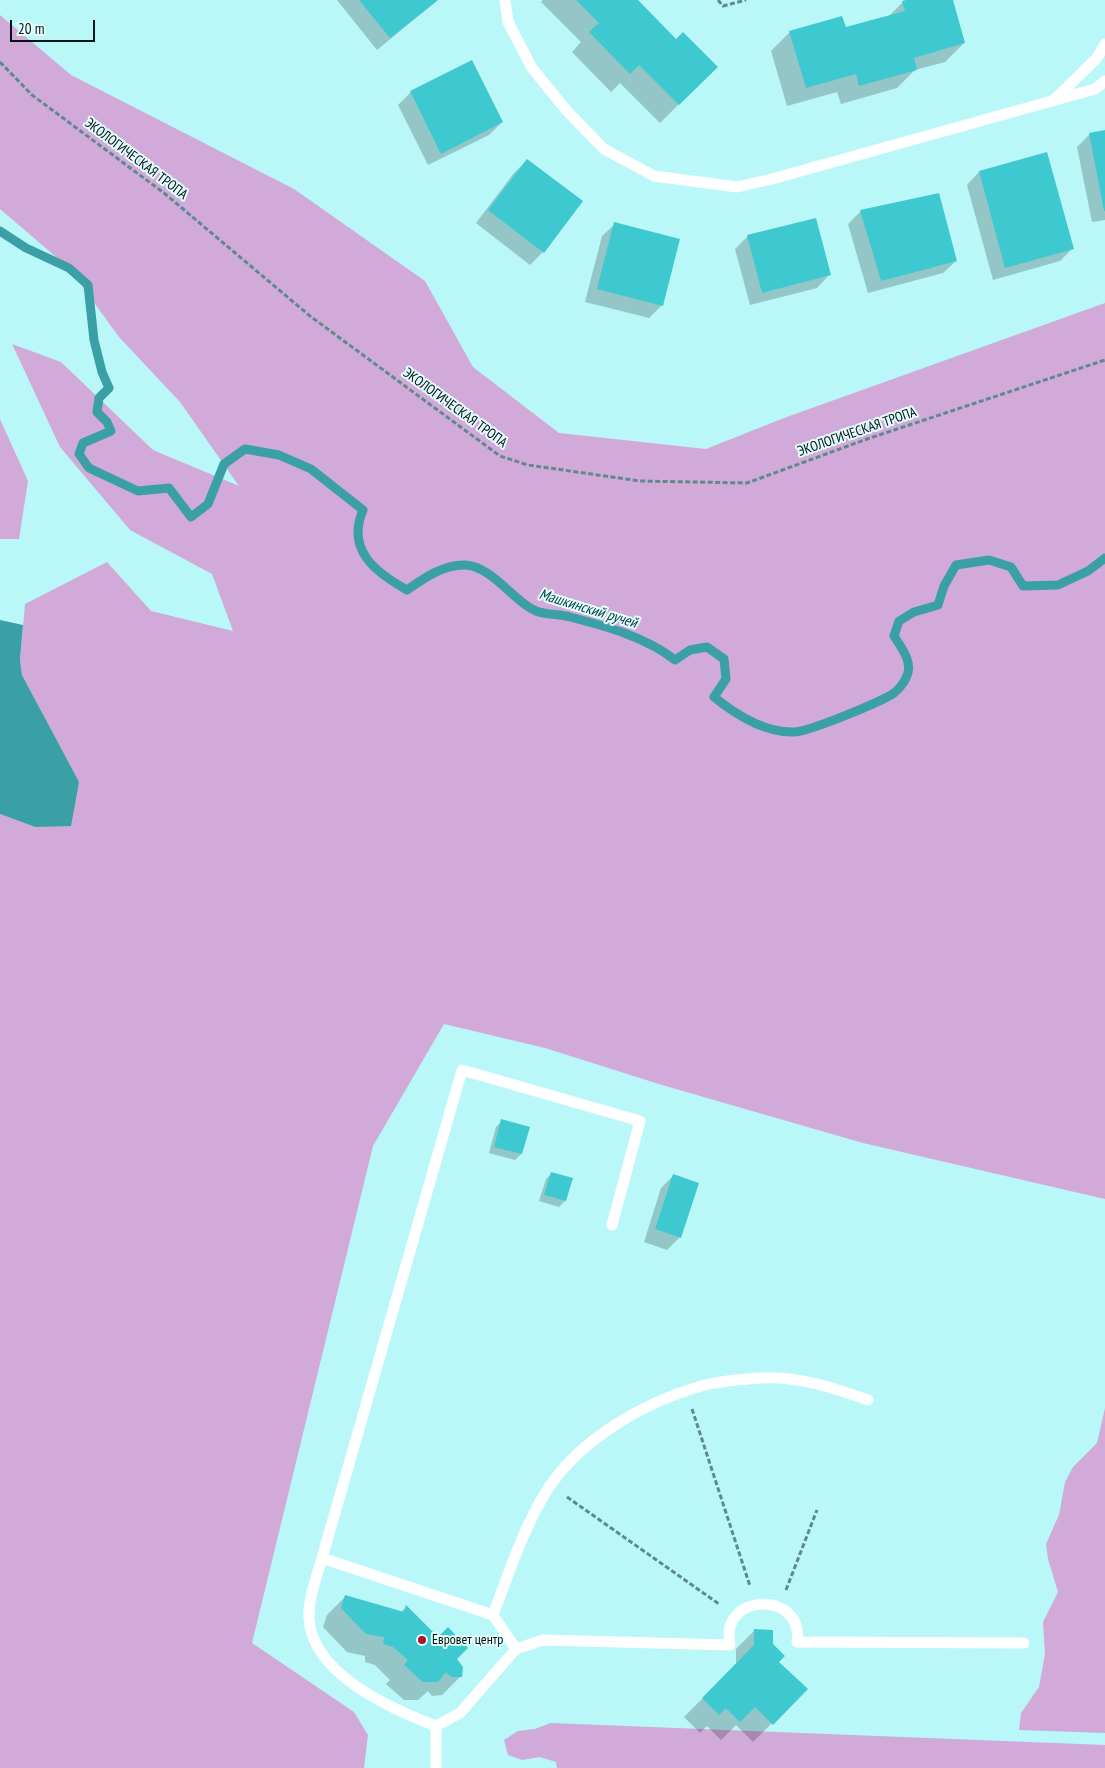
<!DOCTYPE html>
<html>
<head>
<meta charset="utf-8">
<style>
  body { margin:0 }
  #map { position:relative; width:1105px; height:1768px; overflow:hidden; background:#b9f7f9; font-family:"PT Sans Narrow",sans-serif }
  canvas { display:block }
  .scale { position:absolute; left:10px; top:20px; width:85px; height:22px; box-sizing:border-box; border:2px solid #001617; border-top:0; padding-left:6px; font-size:15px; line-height:18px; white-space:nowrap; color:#001617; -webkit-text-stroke:4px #e5fcfd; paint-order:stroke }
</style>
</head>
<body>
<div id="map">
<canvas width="1105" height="1768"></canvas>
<div class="scale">20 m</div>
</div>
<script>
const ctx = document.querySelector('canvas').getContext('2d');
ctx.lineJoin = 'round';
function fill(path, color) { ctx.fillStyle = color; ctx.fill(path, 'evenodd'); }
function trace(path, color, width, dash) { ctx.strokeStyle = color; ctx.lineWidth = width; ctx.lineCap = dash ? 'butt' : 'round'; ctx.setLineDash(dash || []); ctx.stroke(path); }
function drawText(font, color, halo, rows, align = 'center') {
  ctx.font = font + ' "PT Sans Narrow",sans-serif'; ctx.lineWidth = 4; ctx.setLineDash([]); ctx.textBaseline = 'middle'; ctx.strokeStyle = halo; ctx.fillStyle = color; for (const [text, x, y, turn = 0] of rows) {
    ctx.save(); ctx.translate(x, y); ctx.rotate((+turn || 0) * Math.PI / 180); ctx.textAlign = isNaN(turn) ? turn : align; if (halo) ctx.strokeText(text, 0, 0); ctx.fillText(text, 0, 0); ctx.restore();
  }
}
const green = new Path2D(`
  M0 15 71 75 294 189 425 281 473 367 559 433 706 449 784 418 1105 303V1199L863 1143 662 1085 545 1048 444 1024 373 1146 252 1643 354 1712 368 1735 364 1768H0V814L35 827 79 783 22 675 20 661 25 604 107 562 151 611 233 631 212 574 130 530 60 447 12 344 61 362 153 450 239 486 180 402 119 337 69 268 0 209Z
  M0 419 28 481 19 539H0Z
  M1105 1408V1733L1019 1730 1021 1713 1039 1687 1045 1654 1043 1622 1058 1592 1048 1559 1046 1544 1059 1515 1065 1482 1073 1467 1097 1443Z
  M550 1723 1105 1745V1768H557L556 1762 540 1757 522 1760 508 1755 504 1740 518 1731 535 1729Z`);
const water = new Path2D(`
  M0 620 23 625 20 660 22 675 79 782 71 826 35 827 0 814Z`);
const shadow = new Path2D(`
  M337 0H438L377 50Z
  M543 0H636L676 41 716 67 660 123 620 83 611 92 572 52 581 42 541 2Z
  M910 0H952L964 43 945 62 915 70 897 88 841 104 837 92 787 106 771 51 790 32 845 29 888 17 903 2Z
  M472 62 502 122 489 135 428 165 398 105 411 92Z
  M1105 132V220L1092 222 1077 147 1089 135Z
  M1046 154 1072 249 1060 261 993 280 967 185 979 172Z
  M527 160 543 252 530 265 476 223 514 173Z
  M861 211 956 261 943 273 868 293 848 224Z
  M615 224 679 240 661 306 649 318 585 302 602 236Z
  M748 236 829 275 817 288 750 305 735 249Z
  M502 1121 528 1128 521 1154 515 1160 489 1153 496 1127Z
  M552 1173 571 1179 565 1201 559 1207 539 1201 546 1179Z
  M673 1176 680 1237 667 1250 644 1242 661 1188Z
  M345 1597 400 1613 406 1607 456 1659 461 1676 442 1695 432 1696 428 1691 418 1700H404L386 1684 390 1680 375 1665 365 1662V1656L347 1652 323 1627 327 1615Z
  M754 1631 772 1644 778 1662 806 1689 753 1742 736 1725 721 1740 707 1726 700 1733 684 1717 736 1665V1649Z`);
const stream = new Path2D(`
  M0 231 26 248 69 268 88 285 94 340 102 372 109 388 99 398 97 412 107 422 111 431 83 443 79 454 89 468 138 491 169 488 191 517 208 504 224 464 245 449 279 455 311 469 363 510C346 550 375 572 407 590 424 578 444 564 466 565 493 567 515 603 536 611 546 615 559 614 570 617 605 626 646 637 675 660L690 650 707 647 724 659 726 679 714 697C735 714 765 733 794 732 808 732 881 702 894 693 898 690 904 683 906 678 914 664 902 648 894 636L899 621 914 612 938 605 944 586 956 565 989 560 1011 567 1023 586 1058 585 1088 571 1105 558`);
const building = new Path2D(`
  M359 0H438L390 38Z
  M576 0H638L676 39 683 32 718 67 679 105 639 65 630 74 589 32 599 23Z
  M906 0H953L965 43 914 58 917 70 859 86 856 74 806 88 789 31 842 16 846 27 905 11 902 1Z
  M472 60 503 122 441 154 410 91Z
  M1105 130V211H1104L1089 133Z
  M1047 152 1074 249 1005 268 979 171Z
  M527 159 583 201 544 253 488 210Z
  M939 193 957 261 881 281 860 210Z
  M816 218 831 275 762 293 747 235Z
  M614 222 680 239 663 306 597 289Z
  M501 1119 530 1127 522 1154 494 1147Z
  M551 1172 573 1178 566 1201 544 1195Z
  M673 1174 699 1183 681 1238 655 1229Z
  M345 1595 404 1612 406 1605 438 1637 448 1627 468 1648 457 1659 463 1667 462 1677H451L446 1672 438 1682H423L404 1665 408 1660 393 1647 383 1644 384 1637 366 1634 341 1608Z
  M754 1629 773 1630V1644L785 1656 779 1662 808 1689 773 1725 755 1707 740 1722 726 1708 719 1715 702 1698 754 1645Z`);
const path = new Path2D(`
  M718 0 723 6 746 0
  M0 62 32 95 164 193 310 316 500 456 528 465 640 481 747 483 867 439 1105 360
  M692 1409 750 1586
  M567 1497 719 1604
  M786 1590 817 1510`);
const lane = new Path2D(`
  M505 0 508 22 532 68 567 111 604 149 654 176 737 187 772 179 1095 89 1105 81
  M1054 100 1097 58 1105 44
  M322 1558 493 1615 516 1649
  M493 1615C509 1573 523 1529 547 1490 581 1438 646 1401 705 1385 722 1381 744 1379 761 1378 798 1376 834 1388 868 1400
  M436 1726C391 1709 312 1674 309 1618 308 1599 317 1576 322 1558L462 1070 640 1121 612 1225
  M436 1768V1726L460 1713 516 1649 543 1640 730 1645C719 1591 805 1591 797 1642L1024 1643`);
const markers = [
  [422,1640,5,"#aa1330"]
];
const streetNames = [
  ["ЭКОЛОГИЧЕСКАЯ ТРОПА",136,159,37],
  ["ЭКОЛОГИЧЕСКАЯ ТРОПА",455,408,36],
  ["ЭКОЛОГИЧЕСКАЯ ТРОПА",857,432,-19]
];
const poiNames = [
  ["Евровет центр",432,1640]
];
const waterNames = [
  ["Машкинский ручей",588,609,17]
];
fill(green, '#d1aada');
fill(water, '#3aa0a5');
fill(shadow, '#0003');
trace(stream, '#3aa0a5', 9);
fill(building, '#3dc9cf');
trace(path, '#5f8a8c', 3, [5, 2.5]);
trace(lane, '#fff', 11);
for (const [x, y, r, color] of markers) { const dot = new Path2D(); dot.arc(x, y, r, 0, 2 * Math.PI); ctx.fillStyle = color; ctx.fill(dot); trace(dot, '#e5fcfd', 2); }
drawText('14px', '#001617', '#e5fcfd', streetNames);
drawText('14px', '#001617', '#e5fcfd', poiNames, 'left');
drawText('italic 15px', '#003f42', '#e5fcfd', waterNames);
</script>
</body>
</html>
